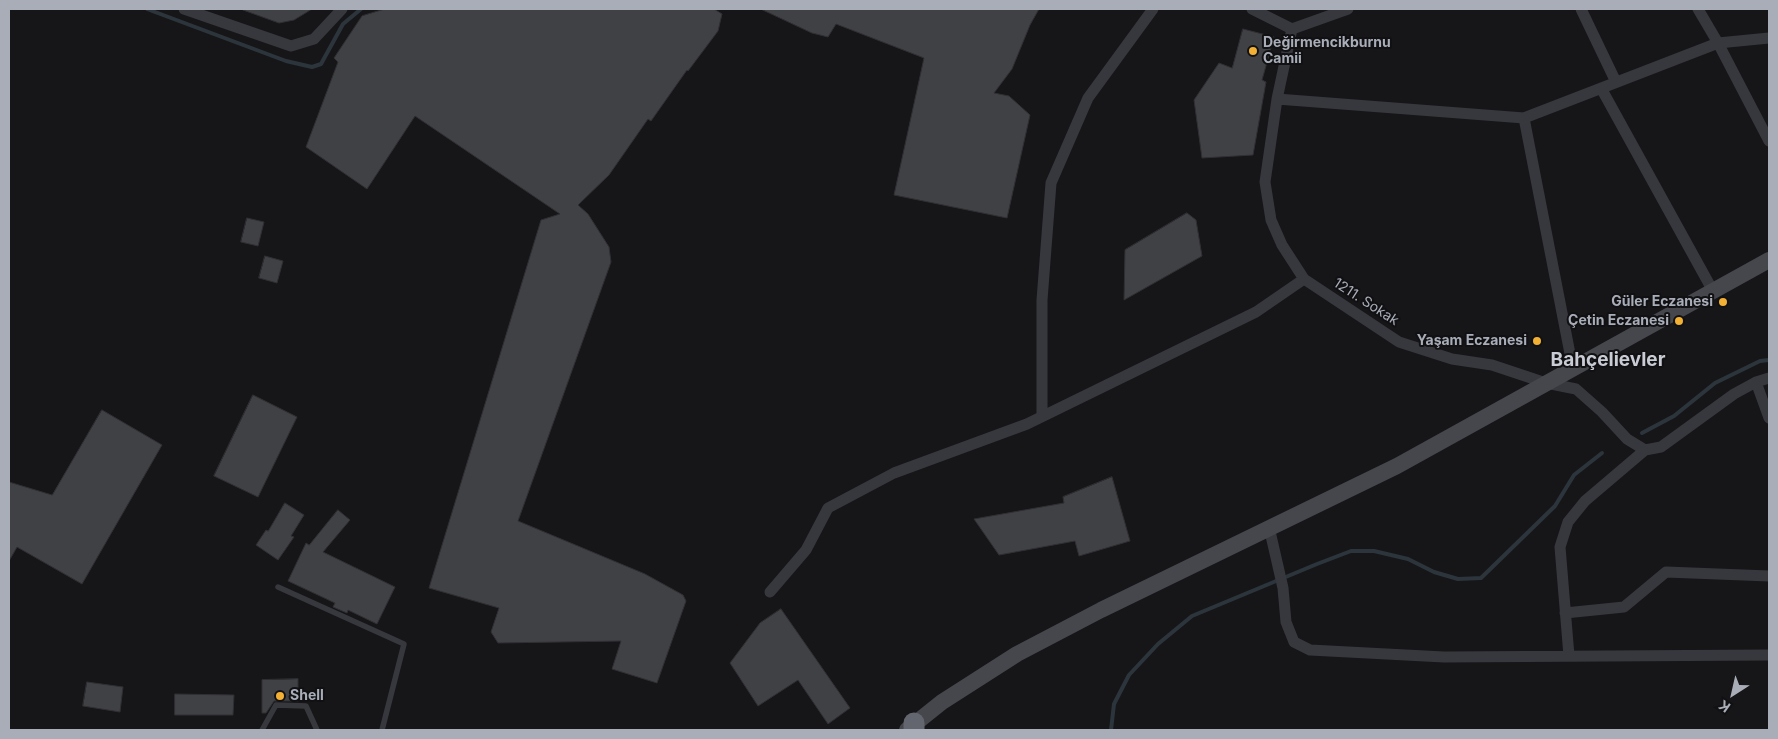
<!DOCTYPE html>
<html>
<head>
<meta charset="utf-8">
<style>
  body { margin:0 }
  #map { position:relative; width:1778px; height:739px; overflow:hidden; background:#161618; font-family:Inter,sans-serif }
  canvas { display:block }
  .frame { position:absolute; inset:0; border:10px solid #a8adb8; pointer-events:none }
  .north { position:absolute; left:1708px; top:669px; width:50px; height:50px; -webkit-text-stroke:4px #111113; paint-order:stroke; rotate:215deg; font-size:14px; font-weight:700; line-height:20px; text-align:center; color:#a8adb8 }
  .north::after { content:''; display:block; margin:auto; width:18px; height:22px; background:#a8adb8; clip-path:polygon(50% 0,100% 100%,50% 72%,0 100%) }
</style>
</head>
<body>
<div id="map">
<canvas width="1778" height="739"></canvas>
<div class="frame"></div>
<div class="north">K</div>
</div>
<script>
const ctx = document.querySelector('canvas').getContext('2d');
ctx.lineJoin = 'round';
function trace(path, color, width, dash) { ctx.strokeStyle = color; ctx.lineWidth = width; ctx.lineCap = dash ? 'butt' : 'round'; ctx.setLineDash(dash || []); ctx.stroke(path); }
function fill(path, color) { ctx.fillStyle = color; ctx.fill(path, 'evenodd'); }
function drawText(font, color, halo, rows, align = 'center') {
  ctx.font = font + ' Inter,sans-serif'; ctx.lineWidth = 4; ctx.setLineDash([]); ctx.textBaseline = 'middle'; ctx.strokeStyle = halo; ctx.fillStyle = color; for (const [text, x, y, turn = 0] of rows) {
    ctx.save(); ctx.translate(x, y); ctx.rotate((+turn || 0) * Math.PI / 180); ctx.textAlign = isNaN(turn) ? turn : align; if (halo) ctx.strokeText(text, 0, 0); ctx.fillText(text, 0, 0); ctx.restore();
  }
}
const stream = new Path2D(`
  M147 9 286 61 312 67 321 64 343 24 361 9
  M1642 433 1674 416 1715 383 1760 361 1769 360
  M1111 730 1114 704 1129 675 1158 644 1192 616 1317 564 1351 551H1374L1408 559 1434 572 1458 579 1481 578 1555 506 1574 475 1602 453`);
const building = new Path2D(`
  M243 9H312L294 20 279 23 243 10Z
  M385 9H714L722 14 718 31 688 71 687 70 651 121 648 119 609 175 578 205 588 214 609 247 611 262 518 521 645 574 683 595 686 601 657 683 612 669 621 641 498 643 491 632 499 608 429 588 541 220 560 214 415 116 367 189 306 147 338 62 334 58 362 16Z
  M761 9H1039L1030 25 1012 69 994 93 1009 96 1030 115 1007 218 894 195 924 58 836 24 828 37 812 33Z
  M1243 29 1274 37 1262 80 1266 82 1253 155 1202 158 1194 100 1219 63 1232 68Z
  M1187 213 1196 220 1202 256 1124 300 1125 250Z
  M247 218 264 222 258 246 241 242Z
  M265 256 283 261 277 283 259 278Z
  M253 395 297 417 258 497 214 476Z
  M102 410 162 445 82 584 17 547 9 561V482L52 495Z
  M1112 477 1130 541 1079 556 1075 541 999 555 974 519 1064 503 1063 497Z
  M285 503 304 515 291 536 294 537 278 560 256 545 266 530 268 531Z
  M338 510 350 520 323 552 395 587 377 624 348 610 347 613 333 607 335 603 288 581 306 543 309 545Z
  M781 609 850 708 828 724 798 680 758 706 730 663 760 623Z
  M298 679V701H274L266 713H262V680Z
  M87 682 123 687 120 712 83 706Z
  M175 694 234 695 233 715H175Z`);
const lane = new Path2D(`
  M278 587 404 644 382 730
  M262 730 276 705 306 706 317 730`);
const street = new Path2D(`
  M184 9 291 46 314 39 342 9
  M1252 9 1292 29 1348 9
  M1581 9 1616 82
  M1698 9 1718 43 1769 141
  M1292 29 1277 99 1265 182 1271 220 1282 245 1304 279 1399 342 1452 359 1492 365 1546 383 1576 389 1602 412 1627 439 1645 450
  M1601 88 1713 291
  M1277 99 1524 118 1718 43 1769 38
  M1524 118 1573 369
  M1756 382 1769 418
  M1042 416V300L1051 183 1088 98 1153 9
  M1269 527 1283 588 1286 622 1294 642 1310 650 1444 657 1769 655
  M770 592 806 550 828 508 894 473 1027 424 1256 312 1304 279
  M1565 613 1624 607 1666 572 1769 576
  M1569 656 1560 547 1568 522 1585 501 1645 450 1661 447 1734 394 1756 382 1769 378`);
const secondary = new Path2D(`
  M907 730 942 702 1017 654 1101 610 1397 466 1769 260`);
const highway = new Path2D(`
  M914 730V723`);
const markers = [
  [1253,51,5,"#f2b134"],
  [1723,302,5,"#f2b134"],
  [1679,321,5,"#f2b134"],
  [1537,341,5,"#f2b134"],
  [280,696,5,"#f2b134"]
];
const poiNames = [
  ["Değirmencikburnu",1263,43,"left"],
  ["Camii",1263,59,"left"],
  ["Güler Eczanesi",1713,302],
  ["Çetin Eczanesi",1669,321],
  ["Yaşam Eczanesi",1527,341],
  ["Shell",290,696,"left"]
];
const streetNames = [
  ["1211. Sokak",1366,302,33]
];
const districtNames = [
  ["Bahçelievler",1608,360]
];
trace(stream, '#2c353c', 4);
fill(building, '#404145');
trace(building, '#303034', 1);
trace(lane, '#37383d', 5.5);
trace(street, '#37383d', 11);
trace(secondary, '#45474d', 16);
trace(highway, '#63666e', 21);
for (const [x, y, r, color] of markers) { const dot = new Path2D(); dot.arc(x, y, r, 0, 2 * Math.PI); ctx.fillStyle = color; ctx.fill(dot); trace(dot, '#111113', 2); }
drawText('bold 14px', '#a8adb8', '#111113', poiNames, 'right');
drawText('14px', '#a8adb8', '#111113', streetNames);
drawText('bold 19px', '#c9ccd4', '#111113', districtNames);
</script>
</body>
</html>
